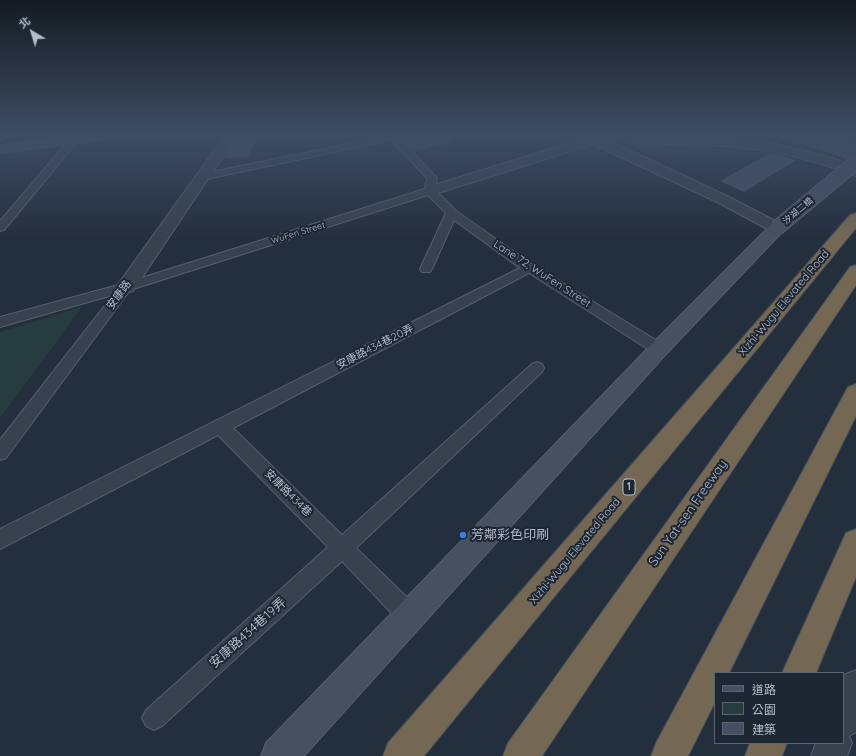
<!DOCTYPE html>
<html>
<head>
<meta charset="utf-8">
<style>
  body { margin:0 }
  #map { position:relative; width:856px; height:756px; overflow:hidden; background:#242f3e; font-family:Quicksand,"Noto Sans TC",sans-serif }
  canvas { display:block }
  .legend { position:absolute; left:714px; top:672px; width:130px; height:72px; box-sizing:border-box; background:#1d2633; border:1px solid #59626f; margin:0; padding:5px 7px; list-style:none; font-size:12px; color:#b4bcc9 }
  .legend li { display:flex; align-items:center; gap:8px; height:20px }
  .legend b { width:20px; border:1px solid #59626f }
  .north { position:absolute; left:12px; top:12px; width:40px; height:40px; -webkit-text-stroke:3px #1d2633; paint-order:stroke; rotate:322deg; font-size:11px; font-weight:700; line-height:16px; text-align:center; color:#b4bcc9 }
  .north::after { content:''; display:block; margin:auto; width:14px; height:18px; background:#b4bcc9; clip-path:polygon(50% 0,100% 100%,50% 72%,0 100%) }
</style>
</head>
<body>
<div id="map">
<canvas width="856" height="756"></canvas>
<ul class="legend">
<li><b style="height:5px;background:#465061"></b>道路</li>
<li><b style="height:11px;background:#263c3f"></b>公園</li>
<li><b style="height:11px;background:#455162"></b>建築</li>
</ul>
<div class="north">北</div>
</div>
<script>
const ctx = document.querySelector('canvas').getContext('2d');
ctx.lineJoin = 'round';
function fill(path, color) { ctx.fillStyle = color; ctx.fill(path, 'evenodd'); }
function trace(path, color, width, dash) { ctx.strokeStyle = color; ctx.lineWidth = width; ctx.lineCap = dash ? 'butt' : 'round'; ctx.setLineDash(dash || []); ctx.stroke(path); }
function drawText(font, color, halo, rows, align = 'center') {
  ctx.font = font + ' Quicksand,"Noto Sans TC",sans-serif'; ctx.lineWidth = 4; ctx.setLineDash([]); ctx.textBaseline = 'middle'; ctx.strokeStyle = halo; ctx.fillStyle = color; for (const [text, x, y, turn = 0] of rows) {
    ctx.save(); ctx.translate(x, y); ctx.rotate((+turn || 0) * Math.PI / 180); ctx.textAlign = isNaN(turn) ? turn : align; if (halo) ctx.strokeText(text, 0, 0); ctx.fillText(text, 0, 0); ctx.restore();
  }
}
const green = new Path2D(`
  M621 141 713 145 674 165Z
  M82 307 0 418V332Z`);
const river = new Path2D(`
  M776 134C806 132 828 134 856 144V162L824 151 780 139Z`);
const building = new Path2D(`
  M415 134H454L455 142 414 151 403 140 413 137Z
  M239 135H258L247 158H224Z
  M770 153 778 154 796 160 744 192 720 181Z`);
const lane = new Path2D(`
  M398 134H414L413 136 400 139 435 176 437 178 435 190 456 211 533 265 664 345 666 349 664 353 659 354 654 353 529 273 233 428 342 535 532 364 537 362 542 364 544 368 542 372 356 548 418 608 421 616 418 624 410 627 402 624 342 561 162 726 154 730 146 726 142 718 146 710 328 547 218 435 0 549V529L520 268 454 220 432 269 430 272H422L420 269 446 213 428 195 130 290 6 458 0 460V440L113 295 0 327V317L122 284 425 189 427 178 391 140 202 180 197 177 202 174Z
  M817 134H830L856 141V147L818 136Z
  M74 137 77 138 78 140 77 142 4 230 0 231V221L71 138Z`);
const street = new Path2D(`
  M0 134H8L4 139 0 140Z
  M226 134H238L133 291 126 293 119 291 117 287 119 283Z
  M577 134H593L599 136 729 197 783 225 785 228 783 231 777 233 771 231 719 203 593 144 435 194 430 195 425 194 423 191 425 188 582 139Z
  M608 134 726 138 777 144 832 158 856 167V176L822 164 777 152 726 146 639 143 610 137Z
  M856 670V732L849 736 852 743 847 756H811L816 743H843V678L844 675Z`);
const secondary = new Path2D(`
  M87 134H121L119 137 115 138 0 153V145Z
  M777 223 783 225 785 228 783 231 666 354 304 756H261L266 743 652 344 771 225Z`);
const highway = new Path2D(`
  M856 213V228L424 756H383L388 743 850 215Z
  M856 265V285L542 756H503L508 743 850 267Z
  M856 384V416L729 673H715V702L688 756H651L656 743 848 387Z
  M856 529V577L816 673H782L846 533Z
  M750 743H787L782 756H745Z`);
const secondaryBridge = new Path2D(`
  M777 228 856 162`);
const markers = [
  [463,535,4,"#3f7fe0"]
];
const farStreetnames = [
  ["汐湖二橋",798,211,-40],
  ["WuFen Street",298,233,-17]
];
const shields = [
  [629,487,12]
];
const shieldNames = [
  ["1",629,487]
];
const streetNames = [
  ["Lane 72, WuFen Street",542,274,33],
  ["安康路",119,295,-54],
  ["Xizhi-Wugu Elevated Road",784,303,-50],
  ["安康路434巷20弄",375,347,-27],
  ["安康路434巷",288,493,45],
  ["Xizhi-Wugu Elevated Road",575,551,-50]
];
const nearStreetnames = [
  ["Sun Yat-sen Freeway",688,513,-55],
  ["安康路434巷19弄",248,633,-42]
];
const nearPoinames = [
  ["芳鄰彩色印刷",471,535]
];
fill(green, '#263c3f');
fill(river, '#394c67');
fill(building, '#455162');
trace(lane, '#565f6c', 2);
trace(street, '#565f6c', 2);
trace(secondary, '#565f6c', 2);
trace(highway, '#434c59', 2);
fill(lane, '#38414e');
fill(street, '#38414e');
fill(secondary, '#465061');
fill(highway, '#746855');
trace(secondaryBridge, '#565f6c', 16, []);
trace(secondaryBridge, '#465061', 14);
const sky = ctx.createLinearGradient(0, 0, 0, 240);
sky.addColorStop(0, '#141a22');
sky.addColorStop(0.56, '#3f4d63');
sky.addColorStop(1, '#3f4d6300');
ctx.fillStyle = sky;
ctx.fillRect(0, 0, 856, 240);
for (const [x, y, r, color] of markers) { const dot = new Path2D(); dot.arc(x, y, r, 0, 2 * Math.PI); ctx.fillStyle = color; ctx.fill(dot); trace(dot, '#1d2633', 1.5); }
drawText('9px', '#b4bcc9', '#1d2633', farStreetnames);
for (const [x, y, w] of shields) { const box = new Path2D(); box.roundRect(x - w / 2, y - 8, w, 16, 3); ctx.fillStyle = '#1d2633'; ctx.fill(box); trace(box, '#b4bcc9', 1); }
drawText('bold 10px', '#b4bcc9', null, shieldNames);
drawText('11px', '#b4bcc9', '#1d2633', streetNames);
drawText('13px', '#b4bcc9', '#1d2633', nearStreetnames);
drawText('13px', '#b4bcc9', '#1d2633', nearPoinames, 'left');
</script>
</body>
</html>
